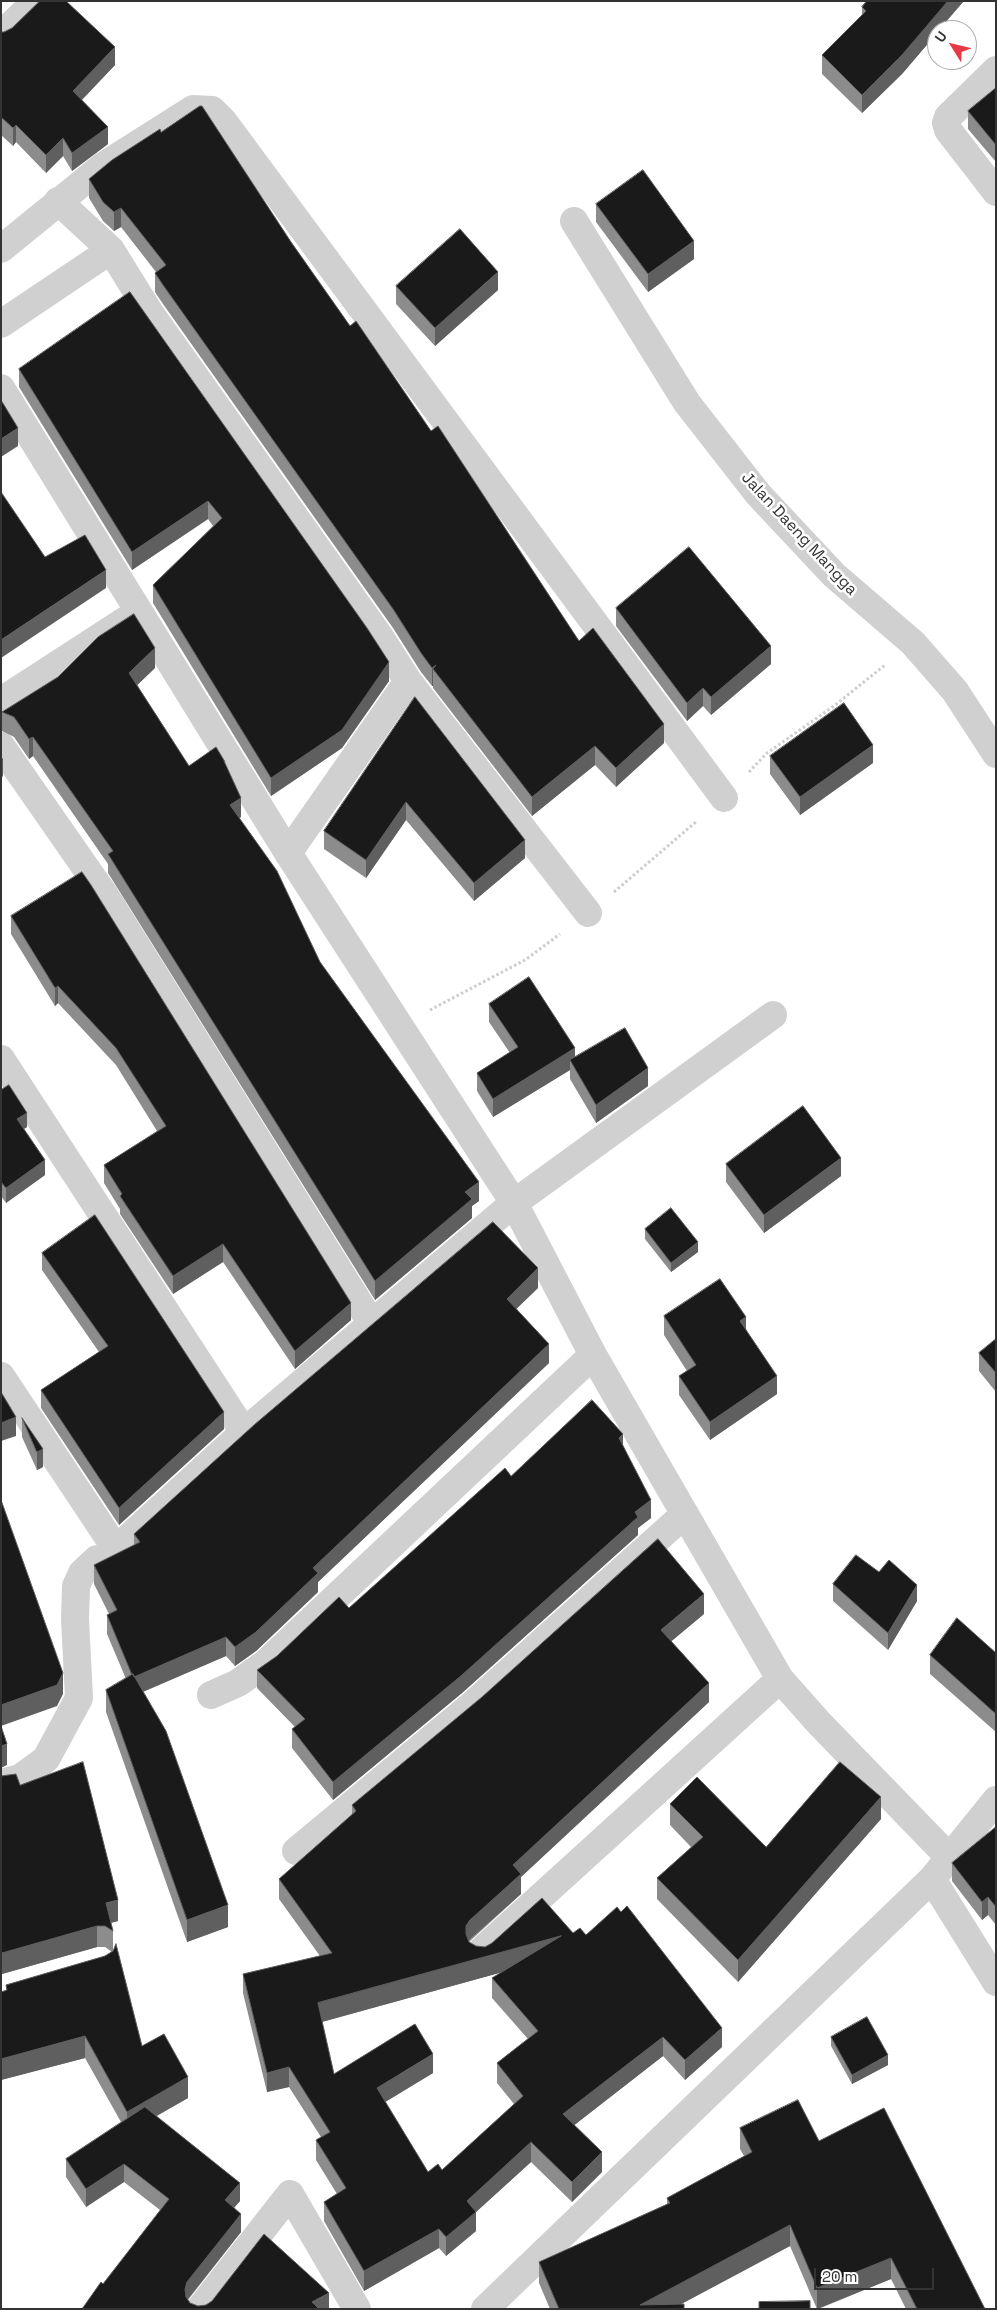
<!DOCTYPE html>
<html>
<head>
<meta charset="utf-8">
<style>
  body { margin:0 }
  #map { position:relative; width:997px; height:2310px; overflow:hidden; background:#fff; font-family:"Space Grotesk",sans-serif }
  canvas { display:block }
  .frame { position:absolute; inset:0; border:2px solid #333; pointer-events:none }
  .north { position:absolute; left:927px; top:20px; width:50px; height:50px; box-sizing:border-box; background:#fff; border:1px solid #adadad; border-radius:50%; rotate:306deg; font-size:14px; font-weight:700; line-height:20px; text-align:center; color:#333 }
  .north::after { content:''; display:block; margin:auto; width:18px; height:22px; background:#e63946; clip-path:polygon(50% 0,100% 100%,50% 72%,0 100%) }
  .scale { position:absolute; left:814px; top:2268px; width:120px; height:22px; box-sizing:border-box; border:2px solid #333; border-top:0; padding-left:6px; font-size:15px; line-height:18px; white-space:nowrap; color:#333; -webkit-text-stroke:4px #fff; paint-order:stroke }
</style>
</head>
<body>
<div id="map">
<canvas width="997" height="2310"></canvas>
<div class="frame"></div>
<div class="north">U</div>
<div class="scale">20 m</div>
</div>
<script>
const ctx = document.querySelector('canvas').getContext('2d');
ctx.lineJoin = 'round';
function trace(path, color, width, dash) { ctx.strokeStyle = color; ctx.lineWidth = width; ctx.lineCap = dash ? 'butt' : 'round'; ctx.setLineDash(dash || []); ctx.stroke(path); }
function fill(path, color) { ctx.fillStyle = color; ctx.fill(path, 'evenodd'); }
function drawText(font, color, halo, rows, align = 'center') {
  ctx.font = font + ' "Space Grotesk",sans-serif'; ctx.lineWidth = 5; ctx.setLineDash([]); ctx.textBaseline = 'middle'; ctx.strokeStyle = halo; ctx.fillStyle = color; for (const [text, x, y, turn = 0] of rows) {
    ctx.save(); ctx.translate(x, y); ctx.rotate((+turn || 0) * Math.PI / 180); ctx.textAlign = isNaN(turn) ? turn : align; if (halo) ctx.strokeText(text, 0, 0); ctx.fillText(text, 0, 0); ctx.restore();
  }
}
const path = new Path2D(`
  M749 772 767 753 834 706 885 665
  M614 892 697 821
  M430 1010 525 960 560 934`);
const minor = new Path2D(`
  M1 35 36 1
  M996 70 948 117 946 123 948 130 996 192
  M58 201 111 250 150 313 380 637 408 681 588 913
  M574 221 687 403 758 494 834 575 913 643 955 691 996 754
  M1 249 103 166 193 109 212 110 224 122 724 798
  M1 324 111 250
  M1 388 288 853 514 1203 593 1355 780 1679 819 1723 948 1856
  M1 701 126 620
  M1 746 104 894 372 1324
  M288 853 408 681
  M1 1059 244 1432
  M1 1376 116 1549 244 1432 514 1203 773 1015
  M211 1695 238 1683 266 1663 593 1355
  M1 1783 20 1778 46 1759 79 1698 75 1619 76 1586 82 1573 97 1559
  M296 1851 472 1705 685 1514
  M932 1879 996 1982
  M481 1951 780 1679
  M200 2309 290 2194 357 2309
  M485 2309 932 1879 996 1800`);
const wall = new Path2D(`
  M862 7 937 30V33L902 74 862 113 822 74V55L862 15Z
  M1 32 115 65 82 100 108 144 72 171 63 156 46 173 16 142 13 146 1 135Z
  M996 88V162L968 129V111Z
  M161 132 291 242 350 326 431 431 579 641 664 743 616 787 595 765 532 816 433 688V686H432L421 672 393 628 163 304 155 292V273L156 272 121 227 114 231 103 221 89 198V179Z
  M596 204 694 259 648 292 596 222Z
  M396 286 498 290 435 346 396 304Z
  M130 292 389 681 342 748 271 796 153 603V585L213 526 208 519 132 570 19 387V369Z
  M616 608 771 664 711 715 703 706 687 721 616 626Z
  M155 668 137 685 189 766 216 747 225 762V765L241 817 239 818 320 962 479 1201 472 1206V1218L375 1300 108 873V864L33 756 29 759 14 737 2 731V712Z
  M415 697 525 858 474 901 406 820 366 878 324 849V831Z
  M770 756 873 763 800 815 770 774Z
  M11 916 351 1320 295 1369 223 1262 173 1294 120 1214V1209L104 1183V1165L157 1131 116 1065 58 1003 55 1006 11 934Z
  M489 1004 575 1057 648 1086 596 1123 570 1079V1070L493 1117 477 1091V1073L510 1053 489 1022Z
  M1 1090 27 1127 24 1129 45 1175 6 1203 1 1196Z
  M726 1164 841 1176 764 1233 726 1182Z
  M645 1229 698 1252 671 1272 645 1239Z
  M42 1253 224 1429 119 1525 41 1408V1390L99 1352 42 1270Z
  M538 1288 516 1309 549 1363 318 1582V1592L256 1651 235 1666 226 1656 143 1692 228 1927 187 1942 106 1712V1690L126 1679 107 1634V1615L109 1614 94 1584V1565L134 1545V1534Z
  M664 1316 746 1329 777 1394 710 1440 679 1395V1376L687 1371 664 1335Z
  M996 1339V1392L979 1371V1353Z
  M22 1418 43 1449V1467L37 1470 22 1437Z
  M623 1445 651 1518 638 1528V1535L462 1693 333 1800 292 1748V1729L295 1727 257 1688V1670L349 1608 511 1476Z
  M833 1584 917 1601 888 1650 833 1601Z
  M704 1614 671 1641 709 1702 521 1877V1894L469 1942 476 1946 485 1947 573 1933 586 1935 722 2047 685 2080 663 2056 574 2125 602 2172 572 2202 531 2162 476 2212V2231L446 2256 439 2248 364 2291 324 2221V2202L337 2194 316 2160V2140L321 2137 289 2087 267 2092 243 1993V1974L320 1956 279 1899V1879L352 1815V1805ZM502 1972 492 1978V1998L528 2039 497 2063V2083L514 2104 442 2170 428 2172 385 2102 433 2073 334 2074 322 2022Z
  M996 1653V1732L930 1674V1655Z
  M1 1776 20 1785 118 1921 111 1923 113 1931V1950L142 2046 188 2098 156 2116 240 2201 234 2208 241 2232 188 2300 190 2303 198 2306 329 2309H82L103 2284 160 2210 124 2182 86 2207 66 2177V2159L121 2122 85 2058 1 2080V1992L6 1991V1985L105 1956 112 1952 105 1947H97L2 1974 1 1972Z
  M670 1804 766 1847 881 1819 738 1982 657 1899V1878L691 1847 670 1825Z
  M996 1827V1925L988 1915 982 1920 952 1881V1863Z
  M831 2037 888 2065 852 2084 831 2046Z
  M740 2128 819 2141 985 2309H906L891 2279 818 2309H817L790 2246 681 2304 684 2309H550L539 2283V2262L667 2204V2198L744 2156 740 2149Z`);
const shadedWall = new Path2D(`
  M948 1H964L939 30H937V33L902 74 862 113V95Z
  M115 47V65L73 109V91Z
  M16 125V142L13 146V128Z
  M108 127V144L72 171V153Z
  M63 138V156L46 173V155Z
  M121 208V227L114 231V212Z
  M694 241V259L648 292V274Z
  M498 272V290L435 346V328Z
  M18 428V446L1 457V439Z
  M208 501V519L132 570V552Z
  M106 570V588L1 658V640Z
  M771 646V664L711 715V697Z
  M155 648V668L129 693V673Z
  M389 662V681L342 748 271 796V778Z
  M436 665 433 669V686H432V668Z
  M703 688V706L687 721V703Z
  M664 724V743L616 787V768Z
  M33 737V756L29 759V739Z
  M873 745V763L800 815V797Z
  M595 746V765L532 816V797Z
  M3 758V776L1 778V759Z
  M241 798V817L230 825V805Z
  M406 802V820L366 878V860Z
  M525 840V858L474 901V883Z
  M58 986V1003L55 1006V988Z
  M575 1048V1067L570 1060V1070L493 1117V1099Z
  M648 1068V1086L596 1123V1105Z
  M27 1113V1127L17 1133V1119Z
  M841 1158V1176L764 1233V1215Z
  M45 1160V1175L6 1203V1188Z
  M479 1182V1201L472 1206V1218L375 1300V1281L465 1192Z
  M698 1242V1252L671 1272V1263Z
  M223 1244V1262L173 1294V1276Z
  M538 1268V1288L507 1318V1299Z
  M351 1303V1320L295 1369V1351Z
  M746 1317V1335L740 1321Z
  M549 1344V1363L318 1582V1592L256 1651 235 1666V1647L313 1568Z
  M777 1376V1394L710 1440V1422Z
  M224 1412V1429L119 1525V1508Z
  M16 1417V1436L1 1441V1423Z
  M623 1434V1453L619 1438Z
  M43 1449V1467L37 1470V1452Z
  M651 1500V1518L638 1528V1535L462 1693 333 1800V1782L635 1512Z
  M917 1585V1601L888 1650V1633Z
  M704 1594V1614L661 1650V1630Z
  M226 1637V1656L133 1696V1677Z
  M63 1673V1694L57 1706 1 1726V1705Z
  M709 1683V1702L521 1877V1894L470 1939 466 1946V1926L513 1865Z
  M7 1744V1765L1 1768V1746Z
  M881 1797V1819L738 1982V1960Z
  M988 1897V1915L982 1920V1902Z
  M118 1900V1921L106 1924V1903Z
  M228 1905V1927L187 1942V1920Z
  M97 1926V1947L2 1974V1953Z
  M561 1936V1956L318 2023V2003Z
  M722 2028V2047L685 2080V2060Z
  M85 2036V2058L1 2080V2059Z
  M663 2037V2056L563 2134V2114Z
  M433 2054V2073L377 2107V2088Z
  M888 2055V2065L852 2084V2075Z
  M289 2067V2087L267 2092V2073Z
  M188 2077V2098L127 2133V2112Z
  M531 2142V2162L476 2212V2231L446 2256V2237L467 2201Z
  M602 2152V2172L572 2202V2182Z
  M124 2164V2182L86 2207V2189Z
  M240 2183V2201L225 2218V2200Z
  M241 2214V2232L187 2300 185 2307V2289L187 2282Z
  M790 2225V2246L672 2309 640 2305Z
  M439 2229V2248L364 2291V2271Z
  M891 2258V2279L817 2309V2288Z
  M329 2293V2309H312V2302Z`);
const building = new Path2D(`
  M40 1H66L115 47 73 91 108 127 72 153 63 138 46 155 16 125 13 128 1 117V32H4L12 28Z
  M867 1H948L902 55 862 95 822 55 866 11 862 7Z
  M996 88V145L968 111Z
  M200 106H202L291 242 350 326 356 321 431 431 438 426 579 641 593 628 664 724 616 768 595 746 532 797 433 669 436 665 432 668 421 653 393 609 163 285 155 273 166 265 121 208 114 212 103 202 89 179 112 160 160 129 161 132Z
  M643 170 694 241 648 274 596 204Z
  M460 229 498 272 435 328 396 286Z
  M130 292 367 628 389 662 342 730 271 778 153 585 222 518 208 501 132 552 19 369Z
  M1 400 18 428 1 439Z
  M1 492 45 557 85 535 106 570 1 640Z
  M689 547 771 646 711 697 703 688 687 703 616 608Z
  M134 614 155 648 129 673 189 766 216 747 225 762 224 761 241 798 230 805 277 871 320 962 479 1182 465 1192 472 1199 375 1281 108 854 113 851 33 737 29 739 14 717 2 712 58 677 98 637Z
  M415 697 525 840 474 883 406 802 366 860 324 831Z
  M844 703 873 745 800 797 770 756Z
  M82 872 91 885 351 1303 295 1351 223 1244 173 1276 120 1196 122 1194 104 1165 166 1126 116 1048 58 986 55 988 11 916Z
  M529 977 575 1048 493 1099 477 1073 518 1047 489 1004Z
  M625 1028 648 1068 596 1105 570 1060Z
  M9 1085 27 1113 17 1119 45 1160 6 1188 1 1182V1090Z
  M803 1106 841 1158 764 1215 726 1164Z
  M671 1208 698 1242 671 1263 645 1229Z
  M95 1215 224 1412 119 1508 41 1390 108 1346 42 1253Z
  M493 1222 538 1268 507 1299 549 1344 313 1568 318 1573 256 1632 235 1647 226 1637 134 1677 133 1674 132 1675 107 1615 117 1610 94 1565 140 1542 134 1534 254 1425Z
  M720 1279 746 1317 740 1321 777 1376 710 1422 679 1376 696 1365 664 1316Z
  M996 1339V1373L979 1353Z
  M1 1392 16 1417 1 1423Z
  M592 1400 623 1434 619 1438 651 1500 635 1512 638 1517 462 1675 333 1782 292 1729 305 1719 257 1670 277 1656 339 1597 349 1608 505 1468 511 1476Z
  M22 1418 43 1449 37 1452Z
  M1 1500 63 1673 57 1685 1 1705Z
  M658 1539 704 1594 661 1630 709 1683 513 1865 521 1874 470 1920 466 1926V1934L469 1942 476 1946 485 1947 492 1943 542 1898 573 1933 580 1928 586 1935 617 1907 621 1912 627 1906 722 2028 685 2060 663 2037 563 2114 602 2152 572 2182 531 2142 467 2201 476 2212 446 2237 439 2229 364 2271 324 2202 346 2188 316 2140 330 2132 289 2067 267 2073 243 1974 332 1953 279 1879 356 1811 352 1805 482 1697ZM561 1936 492 1978 538 2031 497 2063 523 2096 442 2170 438 2164 428 2172 377 2088 433 2054 415 2024 334 2074 318 2003Z
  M856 1555 879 1572 889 1560 917 1585 888 1633 833 1584Z
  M957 1618 996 1653V1714L930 1655Z
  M133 1674 166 1731 228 1905 187 1920 106 1690Z
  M1 1726 7 1744 1 1746Z
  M83 1762 118 1900 106 1903 113 1931 105 1926H97L2 1953 1 1951V1776L16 1774 20 1785Z
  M840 1762 881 1797 738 1960 657 1878 703 1837 670 1804 697 1777 766 1847Z
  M996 1827V1907L988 1897 982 1902 952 1863Z
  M116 1944 142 2046 164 2034 188 2077 127 2112 85 2036 1 2059V1992L7 1990 6 1985 105 1956 113 1951Z
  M867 2017 888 2055 852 2075 831 2037Z
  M798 2100 819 2141 884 2108 985 2309H917L891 2258 817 2288 790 2225 640 2305 684 2304V2309H559L539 2262 670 2203 667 2198 752 2152 740 2128Z
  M145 2107 240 2183 225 2200 241 2214 187 2282 185 2289 186 2297 190 2303 198 2306 206 2305 212 2301 264 2234 329 2293 312 2302 319 2309H82L101 2282 103 2284 169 2199 124 2164 86 2189 66 2159Z
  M810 2301V2309H759V2302Z`);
const streetNames = [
  ["Jalan Daeng Mangga",799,534,47]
];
trace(path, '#cdcdcd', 3, [2.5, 2.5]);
trace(minor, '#d0d0d0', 28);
fill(wall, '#8c8c8c');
fill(shadedWall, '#5f5f5f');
fill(building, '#1a1a1a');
trace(building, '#5f5f5f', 1);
drawText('16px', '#333', '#fff', streetNames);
</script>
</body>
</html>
